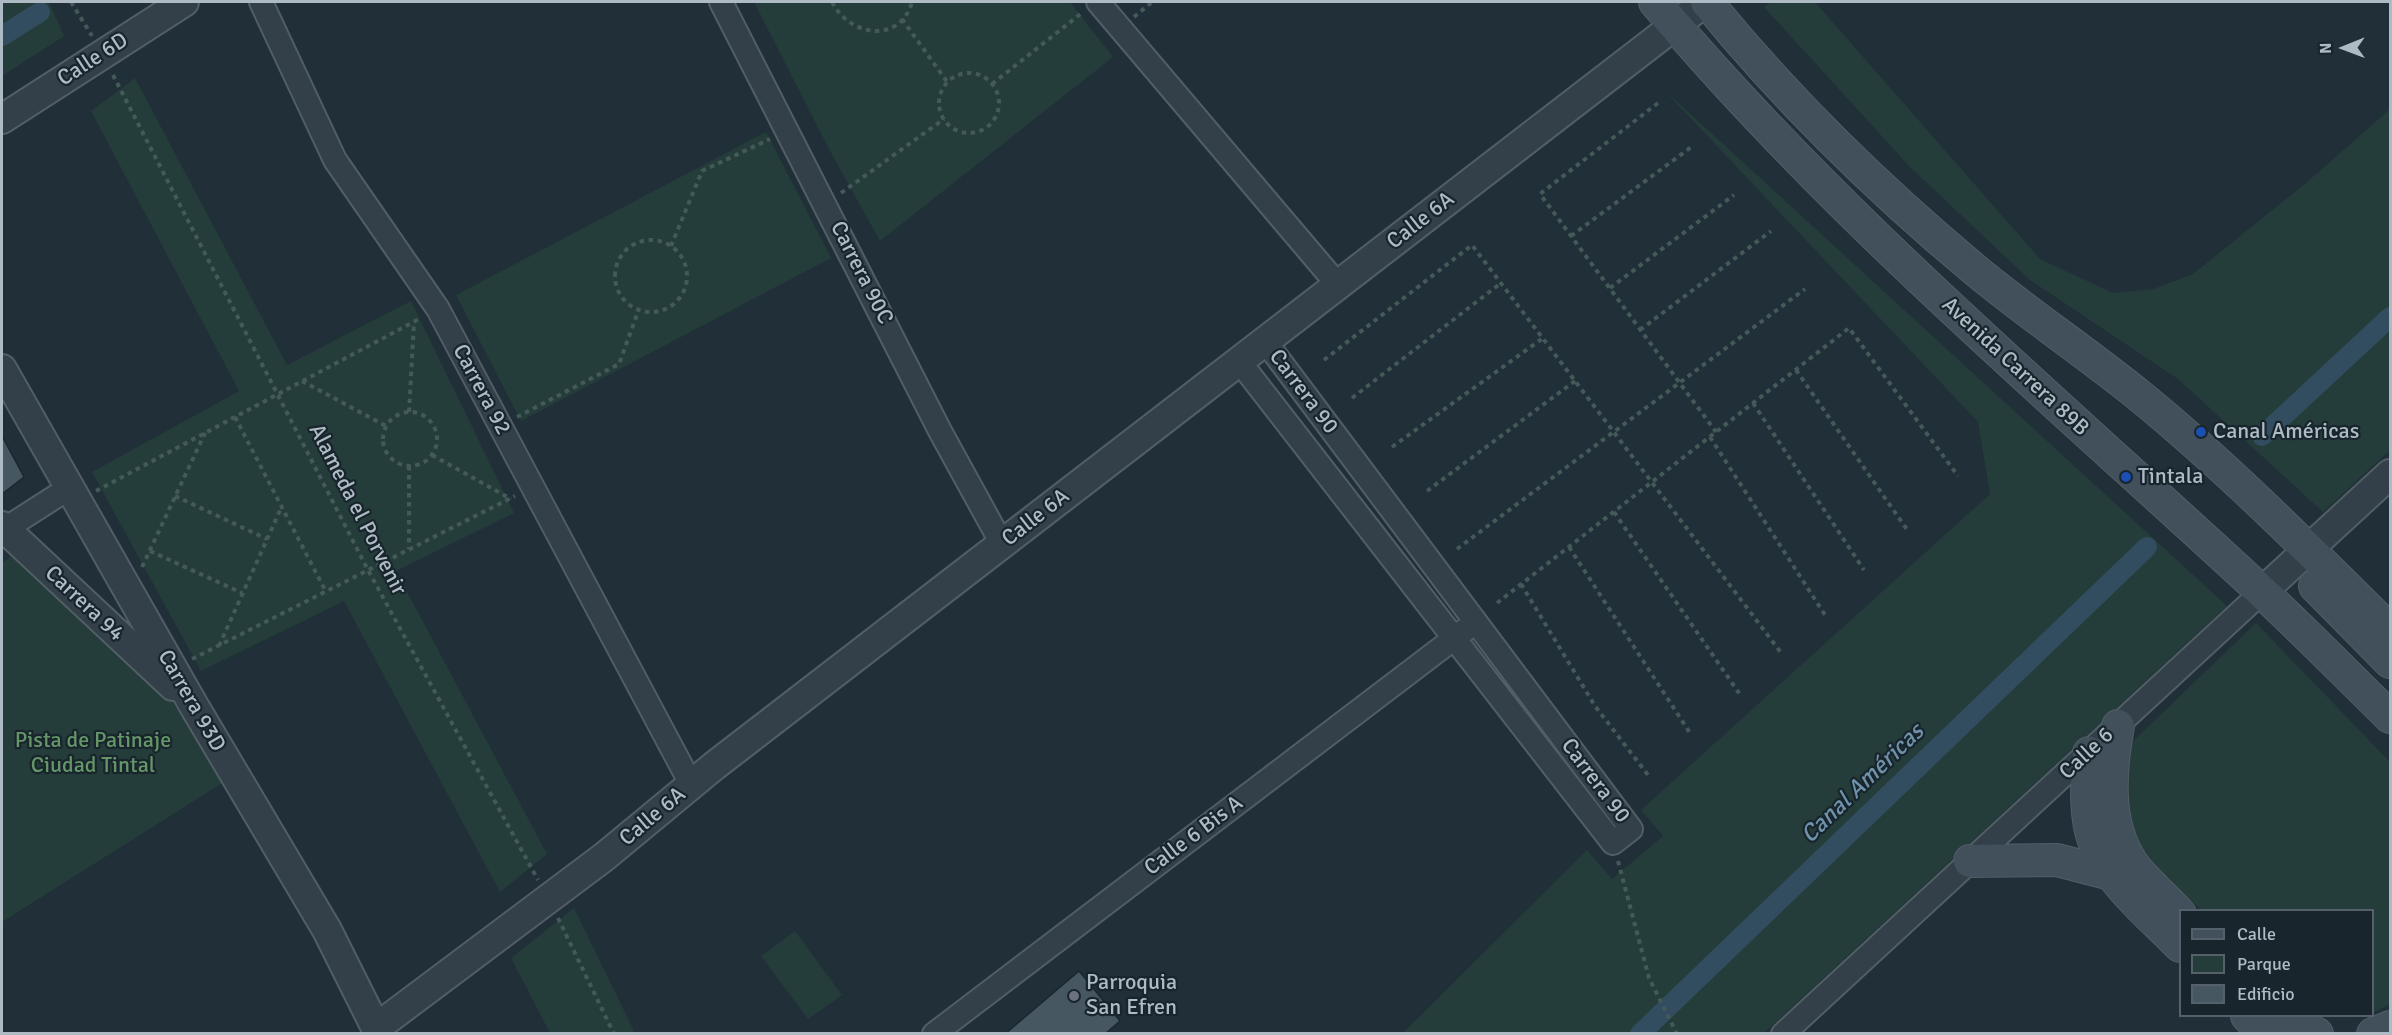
<!DOCTYPE html>
<html>
<head>
<meta charset="utf-8">
<style>
  body { margin:0 }
  #map { position:relative; width:2392px; height:1035px; overflow:hidden; background:#202f38; font-family:Signika,sans-serif }
  canvas { display:block }
  .frame { position:absolute; inset:0; border:3px solid #aebbc5; pointer-events:none }
  .legend { position:absolute; left:2179px; top:909px; width:195px; height:108px; box-sizing:border-box; background:#19252d; border:2px solid #55616a; margin:0; padding:8px 10px; list-style:none; font-size:18px; color:#aebbc5 }
  .legend li { display:flex; align-items:center; gap:12px; height:30px }
  .legend b { width:30px; border:2px solid #55616a }
  .north { position:absolute; left:2314px; top:18px; width:60px; height:60px; -webkit-text-stroke:4px #19252d; paint-order:stroke; rotate:269deg; font-size:16px; font-weight:700; line-height:24px; text-align:center; color:#aebbc5 }
  .north::after { content:''; display:block; margin:auto; width:21px; height:27px; background:#aebbc5; clip-path:polygon(50% 0,100% 100%,50% 72%,0 100%) }
</style>
</head>
<body>
<div id="map">
<canvas width="2392" height="1035"></canvas>
<div class="frame"></div>
<ul class="legend">
<li><b style="height:8px;background:#42505c"></b>Calle</li>
<li><b style="height:16px;background:#253d3a"></b>Parque</li>
<li><b style="height:16px;background:#465762"></b>Edificio</li>
</ul>
<div class="north">N</div>
</div>
<script>
const ctx = document.querySelector('canvas').getContext('2d');
ctx.lineJoin = 'round';
function fill(path, color) { ctx.fillStyle = color; ctx.fill(path, 'evenodd'); }
function trace(path, color, width, dash) { ctx.strokeStyle = color; ctx.lineWidth = width; ctx.lineCap = dash ? 'butt' : 'round'; ctx.setLineDash(dash || []); ctx.stroke(path); }
function drawText(font, color, halo, rows, align = 'center') {
  ctx.font = font + ' Signika,sans-serif'; ctx.lineWidth = 4.5; ctx.setLineDash([]); ctx.textBaseline = 'middle'; ctx.strokeStyle = halo; ctx.fillStyle = color; for (const [text, x, y, turn = 0] of rows) {
    ctx.save(); ctx.translate(x, y); ctx.rotate((+turn || 0) * Math.PI / 180); ctx.textAlign = isNaN(turn) ? turn : align; if (halo) ctx.strokeText(text, 0, 0); ctx.fillText(text, 0, 0); ctx.restore();
  }
}
const green = new Path2D(`
  M2 2H49L64 36 2 76Z
  M754 2H1070L1113 57 880 241 830 151Z
  M1771 2H1815L2040 259 2113 293 2153 289 2193 274 2306 183 2390 109V450L2323 512 2178 379 2030 280 1910 167 1764 7Z
  M135 78 287 365 411 301 514 513 396 571 547 854 500 892 344 601 201 671 92 472 239 391 91 111Z
  M1662 88 2227 606 1764 1033 1402 1034 1587 850 1612 879 1663 836 1641 810 1990 494 1978 422Z
  M766 132 831 258 521 421 456 295Z
  M14 554 98 625 173 703 227 780 2 922V563Z
  M2256 623 2390 762V1004L2373 1013 2372 910H2201C2183 893 2159 874 2145 853 2125 822 2125 780 2130 744Z
  M574 908 635 1033H550L511 958Z
  M795 931 842 995 808 1019 761 956Z`);
const canal = new Path2D(`
  M2 36 40 12
  M2262 436 2390 317
  M1640 1034 2147 547`);
const building = new Path2D(`
  M2 436 24 477 2 494Z
  M1079 971 1120 1021 1105 1034H1005Z`);
const path = new Path2D(`
  M71 2 92 36
  M832 2C850 37 900 44 912 2
  M1134 17 1152 2
  M902 19 948 83
  M939 103a30 30 0 1 1 60 0a30 30 0 1 1-60 0Z
  M113 75 368 570 538 880
  M992 84 1083 12
  M1658 103 1540 194 1716 432
  M841 193 944 119
  M1571 236 1694 145
  M615 276a36 36 0 1 1 72 0a36 36 0 1 1-72 0Z
  M671 246 702 171 770 139
  M1610 288 1734 195
  M1640 330 1771 231
  M1324 360 1472 245 1782 654
  M1796 370 1908 531
  M302 381 386 426
  M1352 398 1501 283
  M1753 403 1864 570
  M409 412 414 322
  M383 439a27 27 0 1 1 54 0a27 27 0 1 1-54 0Z
  M235 417 326 592
  M517 417 619 364 639 309
  M1710 437 1825 615
  M1392 447 1543 338
  M432 455 511 499
  M409 466V549
  M96 491 421 318
  M1427 491 1575 381
  M175 496 267 539
  M1614 512 1741 696
  M1569 547 1690 733
  M1457 549 1805 289
  M150 551 242 593
  M142 567 205 433
  M1521 584 1595 706 1648 775
  M1497 603 1849 328 1958 476
  M219 646 282 506
  M192 659 515 496
  M1618 861 1649 978 1677 1034
  M558 918 614 1034`);
const minor = new Path2D(`
  M261 2 335 160 438 309 691 784
  M721 2 940 431 1002 544
  M1098 2 1338 285
  M1239 361 1613 843 1631 829 1265 341
  M2 531 69 488
  M934 1034 1465 630
  M1783 1034 2262 592`);
const tertiary = new Path2D(`
  M2 119 184 2
  M2 369 194 706 327 930 376 1028 604 857 714 766 1705 2
  M2 526 173 686
  M2262 592 2390 474`);
const secondary = new Path2D(`
  M1655 2C1837 218 2054 399 2261 591 2305 632 2347 675 2390 717
  M1707 2C1786 99 1878 189 1974 269 2028 314 2087 353 2141 397 2229 469 2310 551 2390 630
  M2315 586 2390 662
  M2118 726C2109 774 2105 831 2138 871 2151 886 2167 900 2180 914
  M2089 753C2087 782 2084 816 2095 844 2110 884 2151 916 2180 946
  M1970 861 2057 860 2111 874
  M2247 1016 2265 1034
  M2284 1016 2317 1034
  M2373 1034 2390 1027`);
const markers = [
  [2201,432,6,"#1a4fb4"],
  [2126,477,6,"#1a4fb4"],
  [1074,996,6,"#6b7280"]
];
const streetNames = [
  ["Calle 6D",93,60,-33],
  ["Calle 6A",1421,221,-38],
  ["Carrera 90C",861,273,63],
  ["Avenida Carrera 89B",2015,367,43],
  ["Carrera 92",481,390,62],
  ["Carrera 90",1303,392,53],
  ["Alameda el Porvenir",357,510,63],
  ["Calle 6A",1036,518,-38],
  ["Carrera 94",84,604,43],
  ["Carrera 93D",191,701,60],
  ["Calle 6",2087,754,-43],
  ["Carrera 90",1595,781,53],
  ["Calle 6A",653,817,-40],
  ["Calle 6 Bis A",1194,836,-37]
];
const poiNames = [
  ["Canal Américas",2213,432],
  ["Tintala",2138,477],
  ["Parroquia",1086,983],
  ["San Efren",1086,1008]
];
const parkNames = [
  ["Pista de Patinaje",93,741],
  ["Ciudad Tintal",93,766]
];
const waterNames = [
  ["Canal Américas",1863,784,-44]
];
fill(green, '#253d3a');
trace(canal, '#334d60', 20);
fill(building, '#465762');
trace(building, '#1b272f', 1.5);
trace(minor, '#515e66', 26);
trace(tertiary, '#515e66', 32);
trace(secondary, '#515e66', 34);
trace(path, '#445a58', 4, [4.5, 4.5]);
trace(minor, '#344049', 22);
trace(tertiary, '#344049', 28);
trace(secondary, '#42505c', 32);
for (const [x, y, r, color] of markers) { const dot = new Path2D(); dot.arc(x, y, r, 0, 2 * Math.PI); ctx.fillStyle = color; ctx.fill(dot); trace(dot, '#19252d', 2); }
drawText('22px', '#aebbc5', '#19252d', streetNames);
drawText('22px', '#aebbc5', '#19252d', poiNames, 'left');
drawText('22px', '#659668', '#19252d', parkNames);
drawText('italic 24px', '#6e92aa', '#19252d', waterNames);
</script>
</body>
</html>
